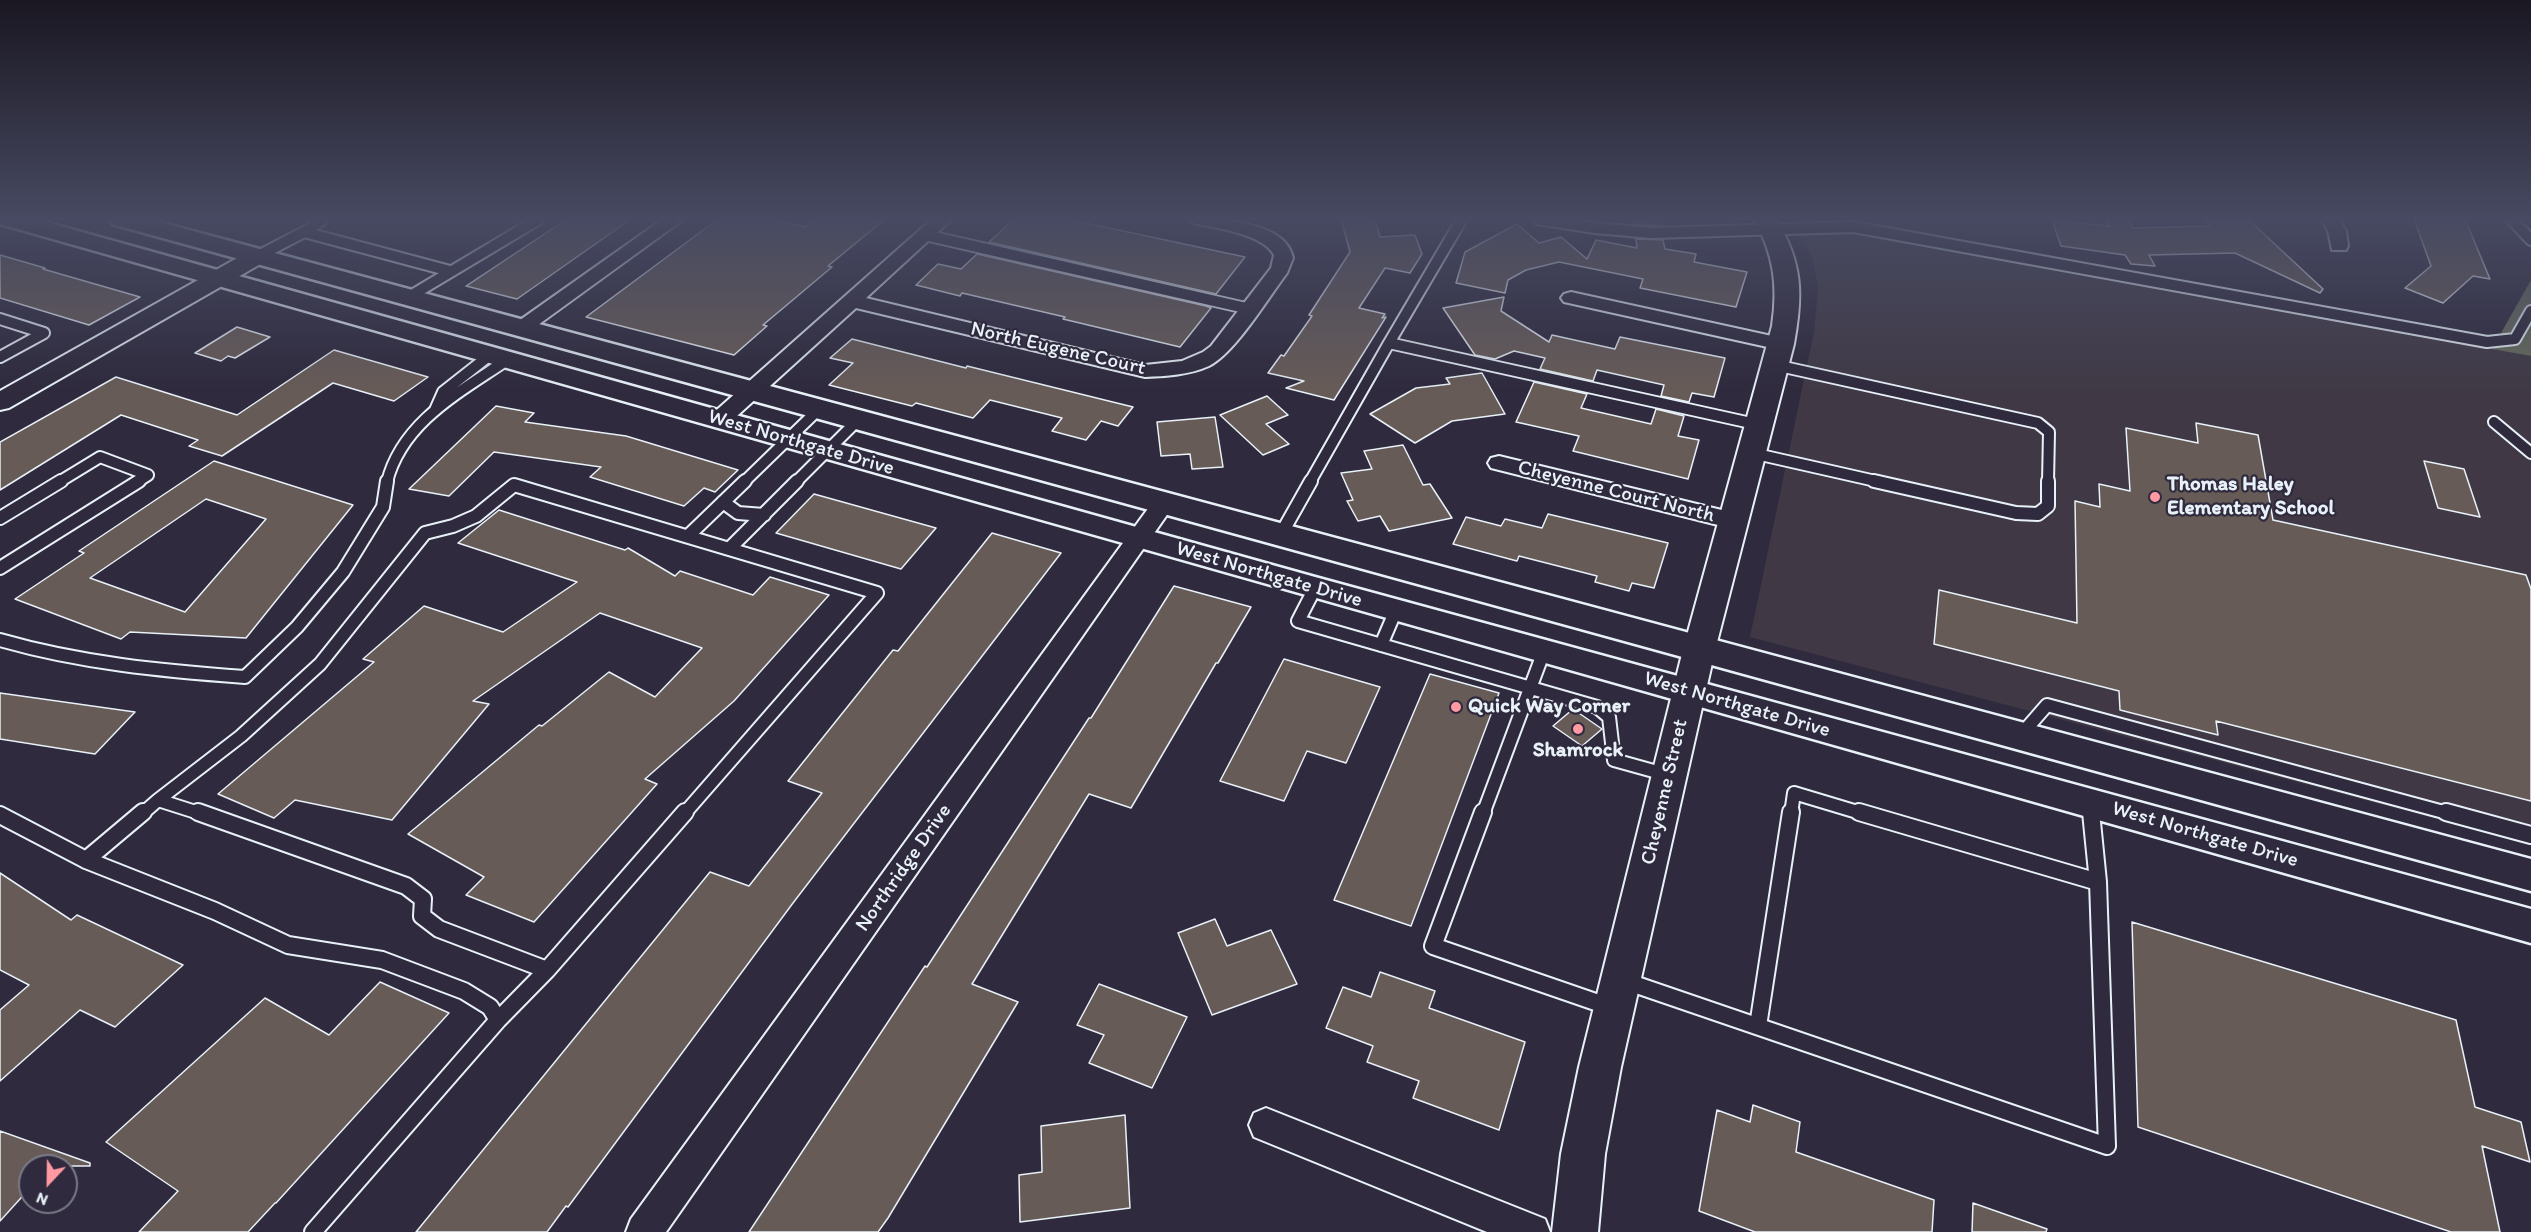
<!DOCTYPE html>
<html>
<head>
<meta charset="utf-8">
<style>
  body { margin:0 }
  #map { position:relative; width:2531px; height:1232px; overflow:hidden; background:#2f2a3d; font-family:Itim,sans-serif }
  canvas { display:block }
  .north { position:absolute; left:18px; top:1154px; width:60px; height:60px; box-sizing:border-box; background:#2f2a3d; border:2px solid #797a88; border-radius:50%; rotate:202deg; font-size:16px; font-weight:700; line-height:24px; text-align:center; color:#e8f1f8 }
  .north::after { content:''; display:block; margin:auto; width:21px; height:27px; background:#ff9aa2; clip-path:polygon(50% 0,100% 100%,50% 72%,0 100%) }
</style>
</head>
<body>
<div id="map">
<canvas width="2531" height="1232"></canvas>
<div class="north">N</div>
</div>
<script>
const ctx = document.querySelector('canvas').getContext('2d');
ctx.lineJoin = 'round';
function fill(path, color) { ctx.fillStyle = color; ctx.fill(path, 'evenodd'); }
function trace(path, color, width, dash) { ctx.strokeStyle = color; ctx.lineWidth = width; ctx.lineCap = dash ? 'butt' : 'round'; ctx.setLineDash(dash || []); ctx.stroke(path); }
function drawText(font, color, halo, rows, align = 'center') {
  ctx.font = font + ' Itim,sans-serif'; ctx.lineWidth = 4.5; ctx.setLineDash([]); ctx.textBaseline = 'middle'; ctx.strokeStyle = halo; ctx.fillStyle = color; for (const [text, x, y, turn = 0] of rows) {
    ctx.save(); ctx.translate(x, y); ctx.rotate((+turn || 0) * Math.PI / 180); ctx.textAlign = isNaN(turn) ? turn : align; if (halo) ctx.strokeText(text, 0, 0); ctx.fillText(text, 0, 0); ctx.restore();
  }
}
const built = new Path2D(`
  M1828 231 1870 234 2531 356V844L1750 637 1814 332 1818 288 1812 256 1798 233Z`);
const green = new Path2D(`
  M2531 280V356L2492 349Z`);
const building = new Path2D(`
  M567 219H631L517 299 466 286Z
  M718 219H773L805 227 814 219H885L828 266 832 267 763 325 767 326 734 355 586 317Z
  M1014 219H1067L1245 257 1216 294 989 242Z
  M1341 219H1375L1380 237 1415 235 1422 254 1410 273 1385 268 1359 308 1385 314 1382 318 1386 317 1334 400 1286 388 1304 381 1268 373 1281 355 1284 356 1312 316 1309 315 1350 252Z
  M1634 219H1661V226L1634 224Z
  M2105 219H2128L2133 228 2210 226 2207 222 2250 221 2323 289 2320 293 2235 253 2149 255 2155 266 2131 264 2125 255 2061 246 2052 220 2109 226Z
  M2414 219H2465L2490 279 2473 276 2443 303 2405 288 2431 266Z
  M1517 224 1539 243 1561 237 1587 259 1596 240 1637 248 1636 239 1663 240 1665 249 1696 254 1694 262 1747 272 1736 307 1640 288 1643 279 1559 262 1526 270 1508 280 1505 293 1456 283 1465 252Z
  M977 254 1206 306 1211 308 1180 347 1063 319 1065 317 962 293 960 296 916 285 938 264 961 269Z
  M0 255 45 268 43 269 140 297 89 325 0 298Z
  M1504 297 1501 311 1549 342 1552 335 1615 349 1620 337 1725 358 1714 397 1692 393 1689 402 1661 396 1664 385 1597 370 1593 381 1540 369 1545 358 1514 351 1495 359 1475 355 1443 308Z
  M237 327 270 337 235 358 228 356 221 361 195 353Z
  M852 339 966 368 967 366 1133 407 1118 426 1101 421 1086 440 1052 431 1062 418 990 400 973 418 916 403 912 406 829 385 853 363 830 358Z
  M334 350 428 377 394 401 333 383 222 456 189 446 198 440 121 415 0 490V442L116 377 237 415Z
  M1482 373 1505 414 1452 421 1415 443 1370 414 1416 388 1450 384 1446 378Z
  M1534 382 1587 394 1581 408 1651 424 1656 409 1684 416 1678 436 1699 440 1688 479 1573 451 1579 436 1516 422Z
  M1267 396 1288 415 1266 424 1289 444 1263 455 1220 415Z
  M496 406 534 413 525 422 626 436 738 470 715 492 704 488 684 506 590 477 601 467 494 452 449 496 409 489Z
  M1215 417 1223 467 1192 469 1190 454 1161 456 1157 422Z
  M2196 423 2258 435 2273 520 2526 575 2531 589V801L2216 721 2218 735 2120 710 2119 691 1934 644 1939 590 2077 623 2075 501 2100 507 2099 484 2130 491 2126 428 2198 443Z
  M1403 445 1423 485 1430 484 1452 518 1389 531 1380 516 1358 521 1347 501 1353 500 1341 473 1372 469 1364 451Z
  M214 461 353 505 246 638 130 632 121 639 15 599 84 553 79 551ZM206 499 266 519 185 612 90 578Z
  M2424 461 2464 469 2480 517 2438 508Z
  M814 494 936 528 901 569 776 533Z
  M499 510 625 550 628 548 675 576 680 571 753 595 770 577 829 595 734 701 645 779 657 784 534 922 466 895 484 877 408 834 539 725 542 726 609 672 655 697 702 648 600 613 473 701 489 704 392 820 295 800 274 818 218 794 374 662 363 659 424 606 503 632 577 582 458 543Z
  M1548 514 1668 543 1654 588 1632 583 1629 591 1595 582 1597 576 1519 556 1517 561 1453 544 1466 517 1501 526 1505 519 1542 528Z
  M992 533 1061 553 793 903 568 1207 566 1206 547 1232H416L710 872 749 886 822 793 788 781 893 650 898 651Z
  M1174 586 1251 607 1218 663H1216L1131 808 1089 794 972 984 1018 1002 888 1218 878 1232H749L925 966 927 967 1089 718H1091Z
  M1284 659 1380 687 1346 763 1307 751 1284 801 1220 781Z
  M1430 674 1499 693 1411 926 1334 900Z
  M0 693 135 712 95 754 0 739Z
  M1573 709 1602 729 1582 746 1553 726Z
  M0 873 71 920 77 915 183 965 115 1027 80 1010 0 1081V1010L29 985 0 970Z
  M1215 919 1227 946 1271 930 1297 984 1212 1015 1178 933Z
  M2132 922 2456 1020 2475 1107 2521 1122 2530 1162 2482 1146 2500 1232H2451L2138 1127Z
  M1380 972 1435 991 1429 1008 1525 1042 1499 1130 1413 1098 1419 1081 1367 1062 1373 1046 1326 1028 1343 987 1371 997Z
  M380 982 449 1013 276 1203H275L248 1232H139L178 1191 106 1142 265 998 329 1035Z
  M1099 984 1187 1017 1152 1088 1089 1063 1104 1035 1077 1025Z
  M1753 1105 1800 1122 1796 1152 1934 1200 1932 1232H1755L1699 1211 1717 1110 1750 1122Z
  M1125 1115 1130 1208 1020 1222 1019 1175 1042 1172 1041 1126Z
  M0 1131 90 1163V1166H30V1188L0 1221Z
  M1973 1203 2047 1229 2046 1232H1972Z`);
const serviceFar2 = new Path2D(`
  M1462 219 1389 343 1760 425
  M1538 219 1595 228 1652 233 1854 227 2487 342 2515 339 2531 311
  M2511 219 2531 240
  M304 232 450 271
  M925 235 1250 309
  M256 257 308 230 323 219
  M407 298 539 219
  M0 319 44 333 0 357
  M1775 365 2038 423 2049 432 2048 482
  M435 410 443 392 490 355
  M2494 422 2531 453
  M1752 453 1880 482
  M59 482 100 457 148 475 137 482
  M387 482C402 422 460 392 507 360
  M744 482 818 410
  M796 482 857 421
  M1310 482 1389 343`);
const serviceFar1 = new Path2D(`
  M1874 481 2016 513 2038 514 2048 506V481
  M723 502 738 513 764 515
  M0 518 61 481
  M688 536 745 481
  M1280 536 1311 481
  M730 548 797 481
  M0 568 139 481
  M1315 588 1298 621 1597 707 1609 717 1614 760 1668 775
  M0 640C80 663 162 671 245 677L297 627 343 572 383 507 387 481
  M1381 645 1396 610
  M2020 736 2047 705 2451 814
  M2090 804 2091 814
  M142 814 158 800
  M202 814 158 800 241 736 320 664 425 533 453 526 476 516 514 485 877 593 684 814
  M1483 814 1544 651
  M1791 814 1794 793 1864 814`);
const service = new Path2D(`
  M198 812 406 886 423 899 422 916 439 929 547 970 685 812
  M1483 812 1433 946 1610 1007
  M1859 812 2098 882
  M2446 812 2531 835
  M0 815 86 860 215 911 288 945 382 960 464 991 490 1007 498 1020 313 1232
  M86 860 143 812
  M1625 981 2107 1146 2098 882 2091 812
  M498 1020 547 970
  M1758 1026 1791 812`);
const minor = new Path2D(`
  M663 219H684L527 333H513L510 329 513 325Z
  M932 219H952L866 298 1145 365 1182 361 1203 352 1211 346 1271 268 1274 255C1262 233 1214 228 1193 223L1190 219C1219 219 1286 221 1293 258L1287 273C1268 298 1235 353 1209 366 1189 375 1166 376 1145 377L856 308 727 425 719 427 711 425 708 420 711 415Z
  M2321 219H2339L2346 231 2348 246 2346 250H2332L2328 231Z
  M1571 292 1781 338 1788 340 1791 344 1788 348 1781 350 1564 302 1561 298 1564 294Z
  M1499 456 1734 513 1742 515 1746 521 1742 527 1734 529 1491 468 1488 463 1491 458Z
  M1163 496 1171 499 1175 504 1171 509 666 1232H626L631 1219 1155 499Z
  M1266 1108 1545 1219 1550 1232H1487L1254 1137 1249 1125 1254 1113Z`);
const tertiary = new Path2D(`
  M1754 219H1776C1803 263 1803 295 1794 344L1715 650 1621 1067 1605 1154 1598 1232H1552L1561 1154 1579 1067 1683 650 1772 326C1778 286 1774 255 1754 219Z
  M256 250 264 252 268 257 264 262 9 408 0 410V391L248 252Z`);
const secondary = new Path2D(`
  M0 219H35L1315 577 2531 909V943L0 224Z
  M108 219H148L2531 859V891L112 224Z`);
const markers = [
  [2155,497,6,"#ff9aa2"],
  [1456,707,6,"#ff9aa2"],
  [1578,729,6,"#ff9aa2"]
];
const streetNames = [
  ["North Eugene Court",1058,349,13],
  ["West Northgate Drive",801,443,16],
  ["Cheyenne Court North",1616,492,14],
  ["West Northgate Drive",1269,575,16],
  ["West Northgate Drive",1737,705,16],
  ["Cheyenne Street",1665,792,-77],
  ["West Northgate Drive",2205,835,16],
  ["Northridge Drive",904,868,-55]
];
const poiNames = [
  ["Thomas Haley",2167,485],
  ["Elementary School",2167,509],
  ["Quick Way Corner",1468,707],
  ["Shamrock",1578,751,"center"]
];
fill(built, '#403945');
fill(green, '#656a5c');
fill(building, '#675b57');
trace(building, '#e8f1f8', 1.5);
trace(serviceFar2, '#e8f1f8', 14);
trace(serviceFar1, '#e8f1f8', 16);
trace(service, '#e8f1f8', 20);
trace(minor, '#e8f1f8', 4);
trace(tertiary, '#e8f1f8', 4);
trace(secondary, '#e8f1f8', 5);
trace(serviceFar2, '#2f2a3d', 10);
trace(serviceFar1, '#2f2a3d', 12);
trace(service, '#2f2a3d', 16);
fill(minor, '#2f2a3d');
fill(tertiary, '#2f2a3d');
fill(secondary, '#2f2a3d');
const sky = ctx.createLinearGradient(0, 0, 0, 392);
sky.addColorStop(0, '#1a1722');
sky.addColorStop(0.56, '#474a62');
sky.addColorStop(1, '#474a6200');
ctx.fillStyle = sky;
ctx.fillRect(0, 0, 2531, 392);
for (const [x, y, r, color] of markers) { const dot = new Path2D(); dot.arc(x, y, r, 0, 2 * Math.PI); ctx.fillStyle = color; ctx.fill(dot); trace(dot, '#2f2a3d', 2); }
drawText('21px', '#e8f1f8', '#2f2a3d', streetNames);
drawText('bold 21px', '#e8f1f8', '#2f2a3d', poiNames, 'left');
</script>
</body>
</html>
